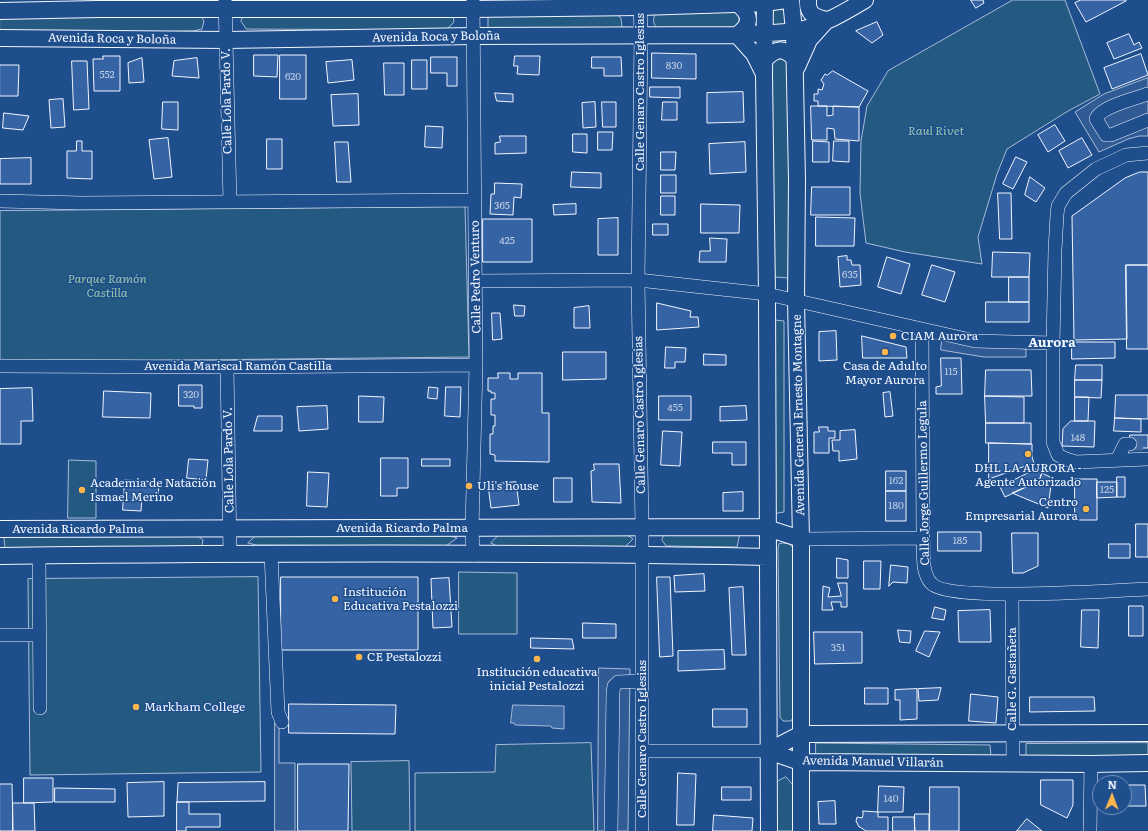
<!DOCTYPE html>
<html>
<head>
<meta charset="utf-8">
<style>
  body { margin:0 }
  #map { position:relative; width:1148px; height:831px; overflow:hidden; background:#1f4e8c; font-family:Literata,serif }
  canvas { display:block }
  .north { position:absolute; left:1092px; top:775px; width:40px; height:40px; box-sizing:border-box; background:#1f4e8c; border:1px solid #7391ba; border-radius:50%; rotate:1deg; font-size:11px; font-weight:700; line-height:16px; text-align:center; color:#f2f6ff }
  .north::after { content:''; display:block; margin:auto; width:14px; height:18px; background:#ffb74d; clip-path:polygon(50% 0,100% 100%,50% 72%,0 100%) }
</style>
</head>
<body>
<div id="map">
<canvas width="1148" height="831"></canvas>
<div class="north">N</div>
</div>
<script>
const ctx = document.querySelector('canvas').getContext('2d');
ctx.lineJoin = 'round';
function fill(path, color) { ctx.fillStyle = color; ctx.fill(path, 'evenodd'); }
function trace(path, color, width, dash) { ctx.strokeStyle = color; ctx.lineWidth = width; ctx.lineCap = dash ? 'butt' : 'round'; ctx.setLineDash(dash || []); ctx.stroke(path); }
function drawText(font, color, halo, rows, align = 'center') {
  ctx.font = font + ' Literata,serif'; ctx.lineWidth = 3; ctx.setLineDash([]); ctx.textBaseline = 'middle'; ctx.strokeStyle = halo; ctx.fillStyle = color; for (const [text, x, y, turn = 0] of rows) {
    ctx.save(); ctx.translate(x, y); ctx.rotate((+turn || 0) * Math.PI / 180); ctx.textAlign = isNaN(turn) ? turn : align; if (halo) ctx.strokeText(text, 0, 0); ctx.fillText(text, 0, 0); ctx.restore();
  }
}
const green = new Path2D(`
  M1013 0H1065L1100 94 1068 111 1007 149 997 174 978 237 982 264 905 252 866 243 860 193 861 141 867 106 888 71Z
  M778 9 784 10 786 12 787 24 772 27 771 12Z
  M662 11 739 12V28L658 30C653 23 652 21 656 12Z
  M246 12 453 15 454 22 446 30 246 29 241 21Z
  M614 12 621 18 622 28 488 29V14Z
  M0 16H201L204 21 202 29 193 31 0 35Z
  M775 59H784L789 63V278L775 277 768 65Z
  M465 207 469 357 0 362V211Z
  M775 320 784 321V512L772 514Z
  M69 460 96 461V518H68Z
  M665 533H740L737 547 666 546 662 540Z
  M258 534H445L457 538 446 546 256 545 248 543Z
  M500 534H626L633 539 624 548H501L491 543Z
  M6 535H197L203 540 202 546 200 549H7L5 547 4 540Z
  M783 543 790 544 793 548 794 716 791 721H783L780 717 778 548 779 544Z
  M459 572 517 573V634H459Z
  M258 577 261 772 30 775 28 579Z
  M591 743 594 831H415V773L495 772 496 745Z
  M816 743 990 745 991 757 816 756Z
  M1148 743V756H1026V744Z
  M409 761 410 831H352L351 762Z
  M786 777 793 785V831H775V784L778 781Z`);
const parking = new Path2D(`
  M1148 78V136H1139L1128 139 1099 152 1075 112 1104 94Z
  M942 340 1026 349V357H984L941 350Z
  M599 668 630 669 628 831H598Z
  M275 723H279V763H295V831H275Z`);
const water = new Path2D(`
  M513 705 564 706V729L552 728 551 726 515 725 514 723H511Z`);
const building = new Path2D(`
  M971 0H983L984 3 976 8Z
  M1081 0H1126V1L1086 22 1075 3Z
  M877 22 883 35 872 43 856 31Z
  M1129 34 1134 45 1139 42 1142 48 1114 59 1107 43Z
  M652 53 696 54V79L652 78Z
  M1141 54 1148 75 1112 89 1104 68Z
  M254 55H278L277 77 254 76Z
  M280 55H306V99H280Z
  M103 56H120V91H94L93 59H103Z
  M515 56H540L539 75 517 74 518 66H514Z
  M431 57H457V86H447V73H431Z
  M592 57H621L622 76H604V68H592Z
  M142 58 144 82 129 83 128 63Z
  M197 58 199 78 172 76 174 61Z
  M352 60 354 80 328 83 326 62Z
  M412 60H427V89H412Z
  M72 61H87L89 109 74 110Z
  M384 63H404V95H385Z
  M0 65H19L18 96H0Z
  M833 71 868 91 859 107 818 106V101H814V94H818V89L822 90 824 84 821 80 825 74 827 75Z
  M650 87H680V98L650 97Z
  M743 92 744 122 707 123V93Z
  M495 93 513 94V102L497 101Z
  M358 94 359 125 333 126 331 95Z
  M63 99 65 127 51 128 49 100Z
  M163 102H178V130L162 129Z
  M595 102 596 127 583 128 582 103Z
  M602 102H616V127H603Z
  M663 102H677V120H662Z
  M811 106H827V116L833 115V106L859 107V141L835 139 834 129 827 128V140H812Z
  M4 113 29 116 23 130 3 128Z
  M1055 125 1065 141 1048 152 1038 135Z
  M426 126 443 127 442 148 425 147Z
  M598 132H613L612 150H598Z
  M573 134H587V153L573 152Z
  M500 136H526V153L495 154V143L500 142Z
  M168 138 172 177 154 179 149 140Z
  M1082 138 1092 155 1068 168 1059 151Z
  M267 139H282V169H267Z
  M77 141H82V151H92V179L67 178V151H76Z
  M813 141 829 142V162H813Z
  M834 141H849V162L833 161Z
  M335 142H348L351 182H337Z
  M745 142 746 172 710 174 709 144Z
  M661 152H676L675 170H661Z
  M1016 157 1027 162 1013 189 1003 184Z
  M31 158V184H0V159Z
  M572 172 601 173V188L571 187Z
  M1140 172H1148V265H1126L1127 339 1074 340 1072 216 1125 178Z
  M661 175H676V193H661Z
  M1030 177 1045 188 1036 202 1025 195Z
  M495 183 522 184 521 198 514 197 513 215 490 214 491 194H494Z
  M812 187H850V215H811Z
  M998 193H1011L1012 239H1000Z
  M661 196H675V215H661Z
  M576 204V214L554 215 553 205Z
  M701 204 740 205 739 233H701Z
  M816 217 855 218 854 246H816Z
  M618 218V255H598V219Z
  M483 219H532V262H483Z
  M653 224H668V235H653Z
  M710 238 727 239 726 262H699L700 251H710Z
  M993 252 1030 253 1029 277H992Z
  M847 256V260H851L852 265H860L861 285 840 287 838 257Z
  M887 257 910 264 901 294 878 287Z
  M932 265 955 272 945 302 922 295Z
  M1126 265H1148V349H1127Z
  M1009 277H1029V302H1009Z
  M986 302H1029V322H986Z
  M657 303 691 311 690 317H698L699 327 657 330Z
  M514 305 525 306 524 316H515Z
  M589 306 590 328H574V308Z
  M492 313H500L502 339 493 340Z
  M836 331 837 360 819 361V332Z
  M862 336 906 347 907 358H863Z
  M1072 342H1115V358L1072 359Z
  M666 347 686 348 685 362H675V368H665Z
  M563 352H606V379L563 380Z
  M704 354 726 355V365H704Z
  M941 358H961L962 394H936V387L941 386Z
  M1076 365H1102V380H1075Z
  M986 370H1031L1032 396H985Z
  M498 373H510V379H518V373H542V413H549V462L495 461V455L490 454V434H493V426H495V415H491V399H495V393H491V391H488V378H498Z
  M1075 380H1102L1101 398 1075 397Z
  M179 385H202V408H194V406H179Z
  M429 387 438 388 437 399 428 398Z
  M446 387H461L460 417 445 416Z
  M32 388 33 421H21V444H0V389Z
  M104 391 151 393 150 418 103 417Z
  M890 392 893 416 885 417 883 393Z
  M1116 395H1148V419L1115 418Z
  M359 396 384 397 383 422H359Z
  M659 396H691V420H659Z
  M985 396 1024 397V423H986Z
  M1075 397H1089L1088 421H1075Z
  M327 406 328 429 299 431 297 407Z
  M746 406 747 420 720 421V407Z
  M258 416H282V431H254Z
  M1115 418 1141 419V432L1114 431Z
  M1071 421H1095L1094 447 1062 446 1063 429Z
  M986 423H1031V444L986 443Z
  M819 427H828V431H835V438H829V453H814V432H819Z
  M855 430 857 459 839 461V451H833L832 440H840V431Z
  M663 431 682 432 680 466 661 465Z
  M1130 435H1148V448H1130Z
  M713 442H746V465H732V453H713Z
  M989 443 1032 444V457L1034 463 989 479Z
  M381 458H408V488H397V496H381Z
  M189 459 208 460 206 480 187 478Z
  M422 459H450V466H422Z
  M594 464H619L621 503 592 502 591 471 594 470Z
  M1039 468 1042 473 1039 481 1005 497 1000 487Z
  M886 471H906V491H886Z
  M308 472 329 473 327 507 307 506Z
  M1042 473 1052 478 1048 508 1012 493 1039 481Z
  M1117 477H1125V497H1117Z
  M554 478H572V502H554Z
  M1075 479H1097V520H1075Z
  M125 480 159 482 158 498 142 497 141 511 123 510Z
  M516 482 519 505 491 508 488 485Z
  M1097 482H1117V497L1097 498Z
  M886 491H906V521H886Z
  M743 492V511H723V493Z
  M1136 524H1148V557H1136Z
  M938 532H981V551H938Z
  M1012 533H1038V566L1023 573H1013Z
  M1109 544H1130V558H1109Z
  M837 558 848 560V578H837Z
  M864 561H881L880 589H864Z
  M891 565 908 567 907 583 893 582 889 586Z
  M704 574 705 591 675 592 674 576Z
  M281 577H418V650H281Z
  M657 577H670L673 656 660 657Z
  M449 578 452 627 433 628 431 579Z
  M838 583H847V607H841V602H831L833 610H822L823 586 830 588 828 597 841 596Z
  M743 587 746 655H732L729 588Z
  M1129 606H1143V636H1129Z
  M935 607 946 610 944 620 932 618Z
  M990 610 991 642H959L958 611Z
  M1082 610H1099L1098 648 1081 647Z
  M583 623 616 624V638H583Z
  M898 630 911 631 910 643 900 642Z
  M925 631 940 632 929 657 916 651Z
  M814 632H862V663L815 664Z
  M531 638 572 639 574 649 531 648Z
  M724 650 725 669 678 671V651Z
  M865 688H888V704H865Z
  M941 688 938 700 919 701 918 689Z
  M917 689V719L900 720V700H895V690Z
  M971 694 998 697 996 723 969 721Z
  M1030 697H1094L1095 711 1030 712Z
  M289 704 396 705 395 734 289 733Z
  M713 709H747V727H713Z
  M298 764H349L348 831H298Z
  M678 773 696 774 694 825H677Z
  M24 778H53V802L24 803Z
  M1041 780H1073V805L1067 818 1041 805Z
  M164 782V816L128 817 127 783Z
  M265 782V801L177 802 178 783Z
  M0 784H12L13 831H0Z
  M1124 785H1145L1146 806H1124Z
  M879 786 904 787 903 812H878Z
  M722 787H751V800H722Z
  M930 787H959V831H930Z
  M55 788 115 789V802H55Z
  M835 801 836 824H819L818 802Z
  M177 802H189V814H220V827H186V831H177Z
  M13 803H34L35 831H13Z
  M863 811 878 812V817H888V831H866L860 827H859L856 821 857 817 862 818 863 815Z
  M915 814H929V831H915Z
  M714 815 753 818 752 831H713Z
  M893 817H914L915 831H893Z
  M1027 819 1042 831H1017Z`);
const minorTunnel = new Path2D(`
  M1130 444H1148`);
const minor = new Path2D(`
  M225 0 230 202
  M473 0 476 365 472 529 473 555
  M640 0 641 36 638 280 642 527V831
  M1148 94C1136 98 1100 107 1096 119L1106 135H1111L1148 120
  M1148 153 1126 155 1096 169 1066 193 1058 206 1057 215 1055 250 1053 343V442L1058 455 1066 459 1076 462 1148 459
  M0 201 82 203 474 200
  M476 281 638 280 767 294 975 341 1053 343
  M922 330 923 538C924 552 921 572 931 583 947 603 1115 590 1148 589
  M0 366 227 367 476 365
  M227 367 230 554
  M1117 460 1125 444H1130
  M801 539 923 538
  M271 554 278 712 282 722
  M39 555 40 708
  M1012 594 1013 763
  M0 635H39
  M642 751H768
  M611 831 613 692 614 686 618 682 642 681
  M1090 831 1091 764`);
const major = new Path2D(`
  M791 0 794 31 797 180 796 301 801 539V831
  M765 3 764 74 767 294 769 831
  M738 4C752 16 751 25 737 35L754 54 763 72
  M0 11 98 9H473L640 7 765 3 786 0
  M0 38 226 40 474 36 737 35C758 33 779 34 800 30 823 25 845 12 865 0
  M765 59C777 48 783 47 795 59
  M797 67 809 40 827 20C814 17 807 14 808 0
  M0 529 760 527 767 528 801 539
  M0 556C256 553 512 552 768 557
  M768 751 801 734 1148 733
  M768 751 800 762 1091 764 1148 763`);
const markers = [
  [893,336,4,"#ffb74d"],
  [885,352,4,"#ffb74d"],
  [1028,454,4,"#ffb74d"],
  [469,486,4,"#ffb74d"],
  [82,490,4,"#ffb74d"],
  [1086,509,4,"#ffb74d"],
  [335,599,4,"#ffb74d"],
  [359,657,4,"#ffb74d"],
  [537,659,4,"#ffb74d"],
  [136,707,4,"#ffb74d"]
];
const numberNames = [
  ["830",674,66],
  ["552",107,75],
  ["620",293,77],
  ["365",502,206],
  ["425",507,241],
  ["635",850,275],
  ["115",951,372],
  ["320",191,395],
  ["455",675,408],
  ["148",1078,438],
  ["162",896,481],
  ["125",1107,490],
  ["180",896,506],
  ["185",960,541],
  ["351",838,648],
  ["140",891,799]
];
const streetNames = [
  ["Avenida Roca y Boloña",436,37,-1],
  ["Avenida Roca y Boloña",112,39,1],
  ["Calle Genaro Castro Iglesias",640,92,-90],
  ["Calle Lola Pardo V.",227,101,-91],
  ["Calle Pedro Venturo",476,277,-91],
  ["Avenida Mariscal Ramón Castilla",238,366],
  ["Calle Genaro Castro Iglesias",640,415,-91],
  ["Avenida General Ernesto Montagne",799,415,-91],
  ["Calle Lola Pardo V.",229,460,-91],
  ["Calle Jorge Guillermo Legula",924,483,-91],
  ["Avenida Ricardo Palma",402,528],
  ["Avenida Ricardo Palma",78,529],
  ["Calle G. Gastañeta",1012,679,-90],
  ["Calle Genaro Castro Iglesias",642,739,-90],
  ["Avenida Manuel Villarán",873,762,1]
];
const parkNames = [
  ["Raul Rivet",936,131],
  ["Parque Ramón",107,279],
  ["Castilla",107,293]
];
const poiNames = [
  ["CIAM Aurora",901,336],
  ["Casa de Adulto",885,366,"center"],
  ["Mayor Aurora",885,380,"center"],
  ["DHL LA AURORA -",1028,468,"center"],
  ["Agente Autorizado",1028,482,"center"],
  ["Academia de Natación",90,483],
  ["Ismael Merino",90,497],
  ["Uli's house",477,486],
  ["Centro",1078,502,"right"],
  ["Empresarial Aurora",1078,516,"right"],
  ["Institución",343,592],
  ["Educativa Pestalozzi",343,606],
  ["CE Pestalozzi",367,657],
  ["Institución educativa",537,672,"center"],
  ["inicial Pestalozzi",537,686,"center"],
  ["Markham College",144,707]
];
const neighbourhoodNames = [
  ["Aurora",1052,343]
];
fill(green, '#245a82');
trace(green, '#a8bbd7', 1);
fill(parking, '#305b95');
trace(parking, '#a8bbd7', 1);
fill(water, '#3b69a3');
trace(water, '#a8bbd7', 1);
fill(building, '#3563a3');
trace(building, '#f2f6ff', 1);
trace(minorTunnel, '#3f679d', 13, [13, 6]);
trace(minor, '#f2f6ff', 14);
trace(major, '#f2f6ff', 18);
trace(minor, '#1f4e8c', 13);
trace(major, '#1f4e8c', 16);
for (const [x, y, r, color] of markers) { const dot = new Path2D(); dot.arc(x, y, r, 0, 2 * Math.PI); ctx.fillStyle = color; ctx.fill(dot); trace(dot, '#1f4e8c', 1.5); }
drawText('10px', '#c3d1e8', null, numberNames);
drawText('12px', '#f2f6ff', '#1f4e8c', streetNames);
drawText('italic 12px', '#97c8a6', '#1f4e8c', parkNames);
drawText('12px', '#f2f6ff', '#1f4e8c', poiNames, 'left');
drawText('bold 13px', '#f2f6ff', '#1f4e8c', neighbourhoodNames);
</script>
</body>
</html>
